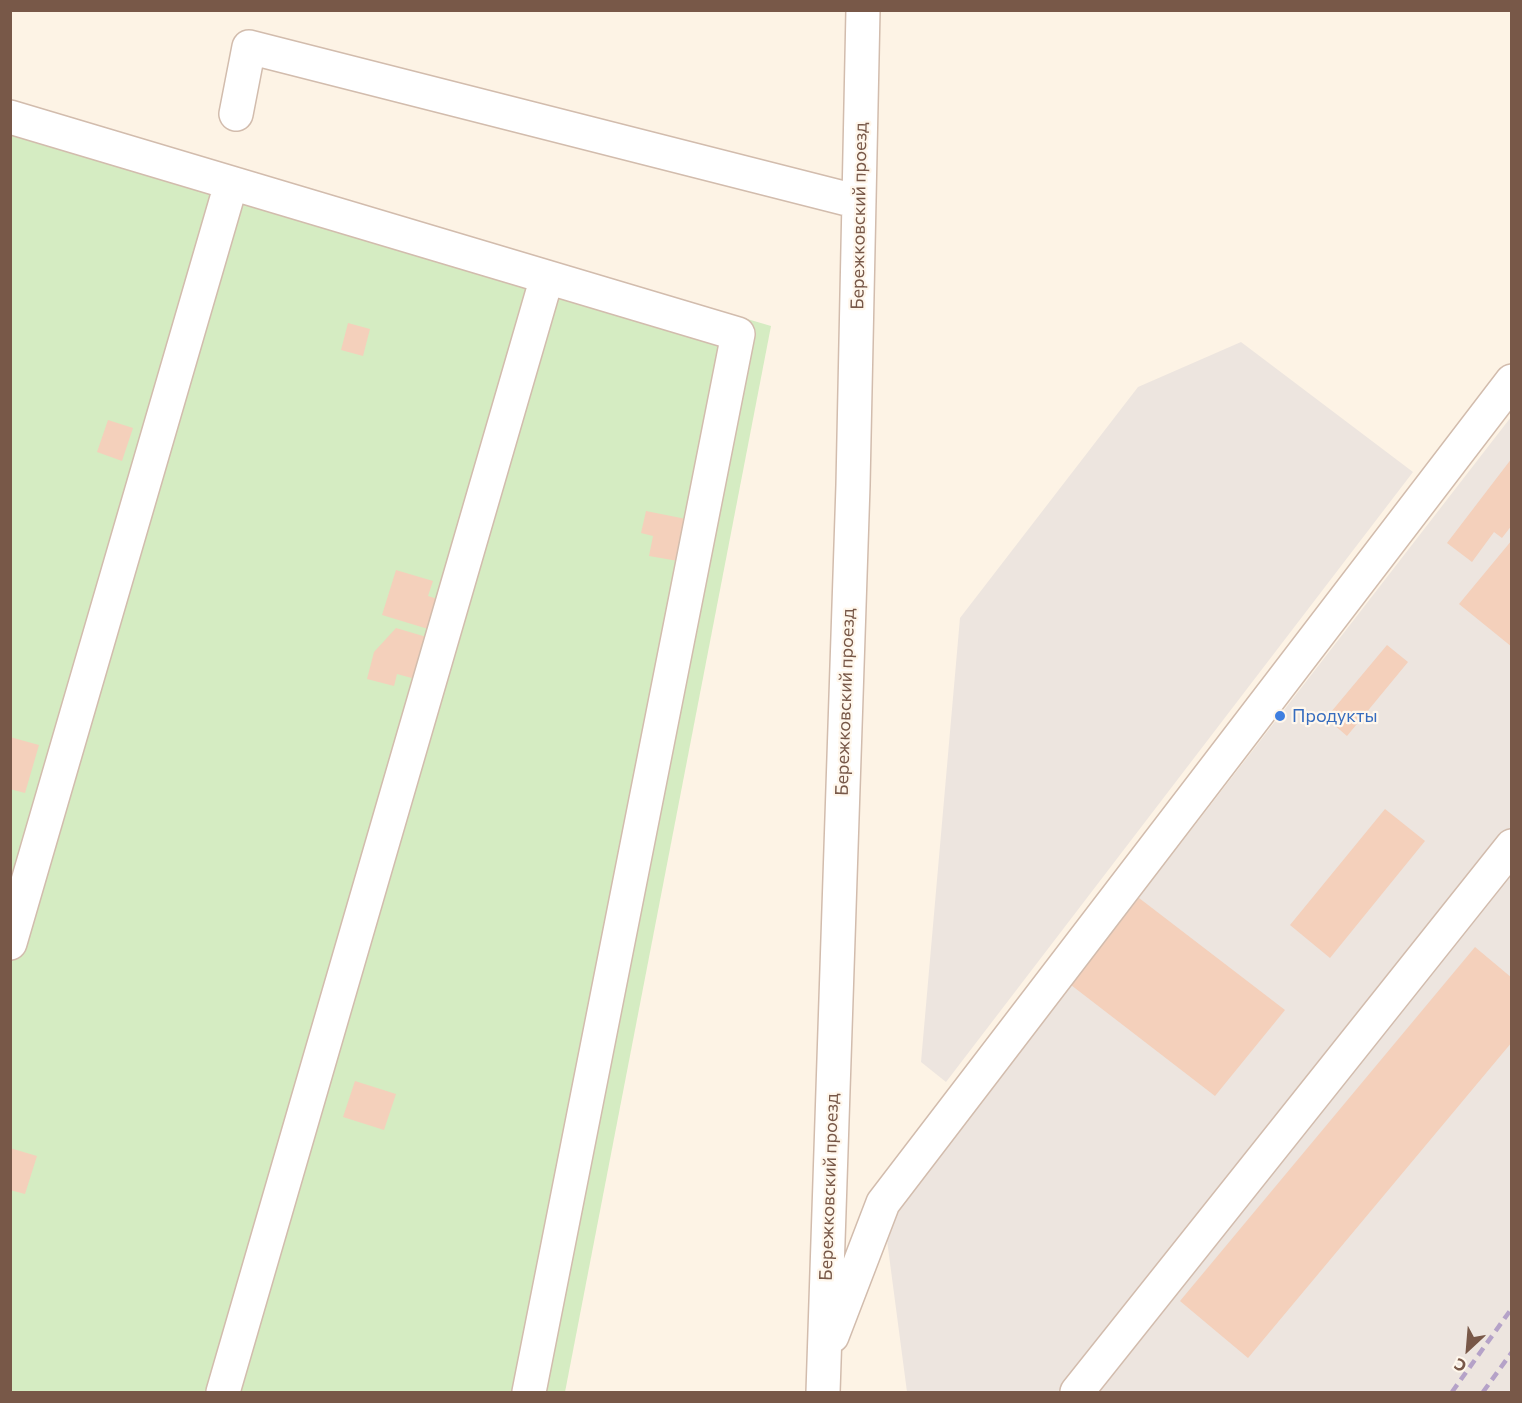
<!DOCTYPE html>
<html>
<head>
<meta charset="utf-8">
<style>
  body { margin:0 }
  #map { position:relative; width:1522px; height:1403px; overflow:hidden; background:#fdf3e5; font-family:Commissioner,sans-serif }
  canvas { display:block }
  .frame { position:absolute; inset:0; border:12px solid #785848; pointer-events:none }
  .north { position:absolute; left:1438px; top:1319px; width:60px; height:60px; -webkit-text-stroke:4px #fff7ec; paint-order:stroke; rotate:206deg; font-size:16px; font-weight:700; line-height:24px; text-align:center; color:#785848 }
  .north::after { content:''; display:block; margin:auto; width:21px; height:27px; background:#785848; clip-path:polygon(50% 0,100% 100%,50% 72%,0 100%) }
</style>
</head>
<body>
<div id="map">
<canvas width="1522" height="1403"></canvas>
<div class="frame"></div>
<div class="north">С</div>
</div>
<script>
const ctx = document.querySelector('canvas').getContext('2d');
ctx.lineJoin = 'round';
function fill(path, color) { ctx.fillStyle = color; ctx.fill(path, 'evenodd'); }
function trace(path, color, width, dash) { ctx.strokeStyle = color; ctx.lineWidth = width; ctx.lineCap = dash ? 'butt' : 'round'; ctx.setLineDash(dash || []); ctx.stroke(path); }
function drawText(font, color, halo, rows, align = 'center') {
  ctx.font = font + ' Commissioner,sans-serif'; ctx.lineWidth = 4.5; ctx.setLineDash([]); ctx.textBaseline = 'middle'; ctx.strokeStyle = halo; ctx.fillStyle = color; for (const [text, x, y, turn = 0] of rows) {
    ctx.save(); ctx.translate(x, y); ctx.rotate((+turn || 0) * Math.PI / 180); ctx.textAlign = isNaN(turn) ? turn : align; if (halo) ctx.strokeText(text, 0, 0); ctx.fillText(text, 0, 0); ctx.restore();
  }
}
const industrial = new Path2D(`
  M1241 342 1413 472 946 1082 921 1062 960 618 1138 387Z
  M1511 417V1392H907L885 1225Z`);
const green = new Path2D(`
  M10 102 771 326 565 1392H11Z`);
const building = new Path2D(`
  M348 323 370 329 363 356 341 350Z
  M108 420 133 428 122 461 97 452Z
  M1512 458V525L1502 538 1494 532 1472 562 1447 543Z
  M646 511 686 519 678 561 649 556 653 536 641 533Z
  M1512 540V647L1459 604Z
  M396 570 433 581 428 596 447 602 438 632 382 615Z
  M396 628 430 638 419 680 397 674 394 686 367 679 374 652Z
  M1387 645 1408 662 1347 736 1326 718Z
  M10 737 39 745 25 793 10 789Z
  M1385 809 1425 841 1330 958 1290 925Z
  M1139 898 1285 1010 1215 1096 1071 985Z
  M1475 947 1512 978V1042L1248 1358 1180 1301Z
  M355 1081 396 1094 384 1130 343 1117Z
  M10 1148 37 1156 25 1194 10 1190Z`);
const minor = new Path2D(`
  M236 114 249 47 859 202
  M10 117 738 334 529 1392
  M10 943 231 184
  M832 1336 883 1203 1512 381
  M223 1392 547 277
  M823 1392 853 485 863 10
  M1077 1392 1512 846`);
const rail = new Path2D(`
  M1452 1392 1512 1308
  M1483 1392 1512 1352`);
const markers = [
  [1280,716,6,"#3f7fe0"]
];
const streetNames = [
  ["Бережковский проезд",859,216,-89],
  ["Бережковский проезд",845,702,-88],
  ["Бережковский проезд",829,1187,-88]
];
const shopNames = [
  ["Продукты",1292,716]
];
fill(industrial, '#ede5df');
fill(green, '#d5ecc2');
fill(building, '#f4d0bb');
trace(minor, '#d2bcad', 36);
trace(minor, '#fff', 33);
trace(rail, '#b5a2c8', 4.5, [9, 6]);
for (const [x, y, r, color] of markers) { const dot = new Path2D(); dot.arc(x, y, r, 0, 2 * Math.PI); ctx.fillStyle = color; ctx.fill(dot); trace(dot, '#fff7ec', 2); }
drawText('18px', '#785848', '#fff7ec', streetNames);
drawText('18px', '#366cbe', '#fff7ec', shopNames, 'left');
</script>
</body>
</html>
